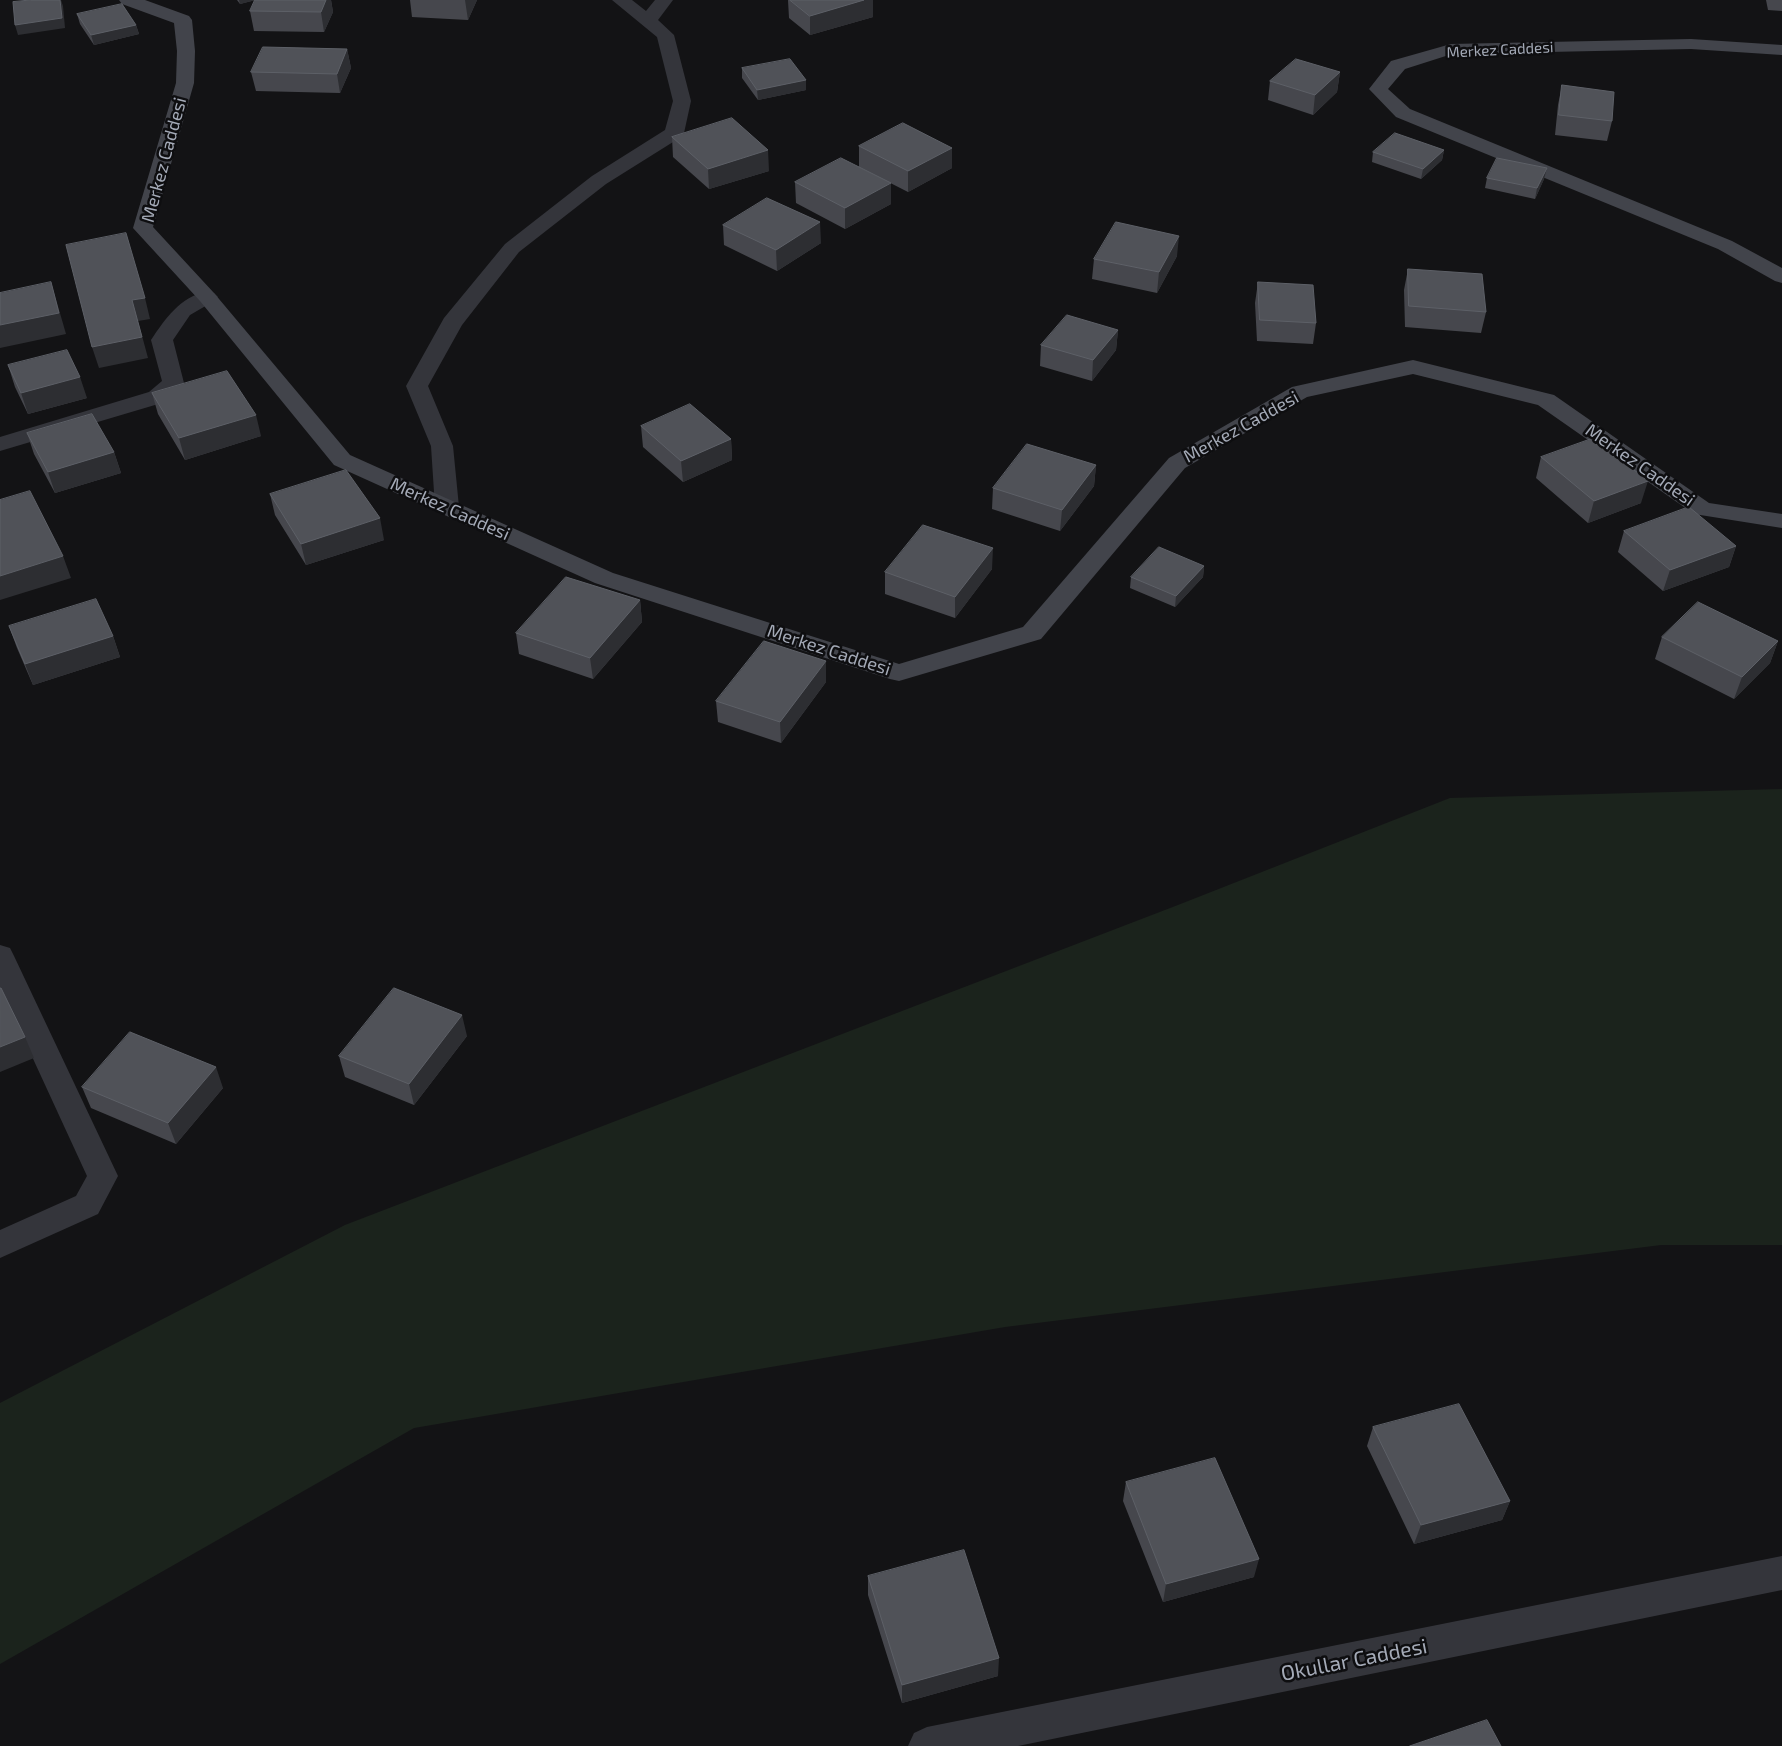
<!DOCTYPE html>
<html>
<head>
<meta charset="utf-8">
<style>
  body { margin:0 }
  canvas { display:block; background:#131315 }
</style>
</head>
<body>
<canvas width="1782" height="1746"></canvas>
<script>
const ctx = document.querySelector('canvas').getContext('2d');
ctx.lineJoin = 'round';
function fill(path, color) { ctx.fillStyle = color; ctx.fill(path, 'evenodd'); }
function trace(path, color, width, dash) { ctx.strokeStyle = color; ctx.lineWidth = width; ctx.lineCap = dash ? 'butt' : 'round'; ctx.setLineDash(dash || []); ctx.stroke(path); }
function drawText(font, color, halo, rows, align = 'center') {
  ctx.font = font + ' "Exo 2",sans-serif'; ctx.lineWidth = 5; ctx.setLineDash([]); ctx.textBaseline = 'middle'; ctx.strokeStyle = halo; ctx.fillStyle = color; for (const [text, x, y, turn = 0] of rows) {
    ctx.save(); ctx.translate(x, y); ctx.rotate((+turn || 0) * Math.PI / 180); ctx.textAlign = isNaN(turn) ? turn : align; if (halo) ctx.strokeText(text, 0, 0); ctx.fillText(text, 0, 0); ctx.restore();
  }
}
const green = new Path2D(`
  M1782 789V1245H1661L1005 1327 414 1428 0 1664V1403L345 1225 1178 905 1450 798Z`);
const street = new Path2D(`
  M612 0H632L646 11 655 0H673L658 20 674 35 691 101 684 133 681 137 606 184 519 252 462 325 428 386 453 446 459 507 455 512 447 514 439 512 435 507 431 446 406 386 444 318 505 244 592 176 665 130 673 101 657 37Z
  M207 291 214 293 218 297 214 301 190 315 173 340 184 383 165 402 0 451V437L149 392 162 381 151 340C166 318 179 298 207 291Z
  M0 945 10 948 14 956 118 1176 98 1214 0 1258V1230L76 1196 87 1176 0 987Z
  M1782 1556V1590L1018 1746H908L914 1733 927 1727Z`);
const secondary = new Path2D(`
  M119 0H145L189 16 192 20 195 51 194 83 153 227 214 293 350 455 613 573 899 664 1023 627 1169 458 1292 387 1413 360 1554 395 1709 503 1782 514V528L1694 514 1538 405 1413 374 1307 397 1185 468 1041 639 899 681 890 679 595 583 334 465 200 301 133 228 176 83 177 51 174 23 122 4Z
  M1691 39 1782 45V55L1691 49 1452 54 1405 69 1388 89 1410 109 1732 241 1782 268V283L1775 281 1718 249 1396 117 1369 89 1391 61 1451 44Z`);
const wall = new Path2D(`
  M237 0H331L333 12 324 32 254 31 250 11 255 0 240 4Z
  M410 0H477L468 20 412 17Z
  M788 0H873V17L810 35 789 18Z
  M1766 0H1782V11L1768 10Z
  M77 14 136 25 139 34 94 45 80 24Z
  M347 49 351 68 340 93 256 91 251 72Z
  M742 68 806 80V90L758 100 742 78Z
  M1340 72 1337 92 1313 115 1268 100 1270 81Z
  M1562 85 1612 121 1607 141 1555 135 1558 105Z
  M672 137 769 171 709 189 673 157Z
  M859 146 952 168 908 192 859 167Z
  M1444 150 1442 160 1421 179 1372 162 1373 152Z
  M1547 168 1544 179 1535 199 1485 188 1487 178Z
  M795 182 891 204 845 229 796 203Z
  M723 225 821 243 777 271 724 245Z
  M1177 256 1157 293 1092 279 1094 259Z
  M1408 269 1486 312 1481 333 1405 327 1404 290Z
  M1258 282 1316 323 1313 344 1257 341 1255 303Z
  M1118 330 1116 350 1092 381 1040 366 1041 345Z
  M8 365 87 398 28 414 15 387Z
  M152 393 261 436 185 460 158 414Z
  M641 426 731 439 732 460 683 482 643 447Z
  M27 433 114 452 121 473 55 493 34 454Z
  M1541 457 1641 503 1588 523 1536 478Z
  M1096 465 1094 486 1060 531 992 509 993 488Z
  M270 494 384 540 306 565 275 515Z
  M1624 531 1736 546 1729 567 1663 591 1618 552Z
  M1204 566 1203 577 1175 607 1130 588 1131 577Z
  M992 569 955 618 885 594V572Z
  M640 600 642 622 593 679 519 654 516 633Z
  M9 626 113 636 120 657 33 685 17 648Z
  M1662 637 1778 641 1770 663 1734 699 1655 659Z
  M826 682 781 743 718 722 716 701Z
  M467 1036 414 1105 345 1077 339 1056Z
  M82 1087 223 1088 176 1144 91 1108Z
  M1373 1427 1510 1501 1502 1520 1414 1544 1367 1446Z
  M1126 1482 1254 1577 1163 1602 1123 1501Z
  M868 1576 998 1676 902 1703 868 1595Z`);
const shadedWall = new Path2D(`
  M61 0 63 6 65 28 18 35 15 25Z
  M239 0H256L240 4Z
  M326 0H331L333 12 324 32 321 12Z
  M465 0H477L468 20Z
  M864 0H873V17L810 35V16Z
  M136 25 139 34 94 45 91 35Z
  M347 49 351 68 340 93 337 74Z
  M1340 72 1337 92 1313 115 1315 95Z
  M806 80V90L758 100 757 90Z
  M952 148V168L908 192V171Z
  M768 150 769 171 709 189 708 169Z
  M1444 150 1442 160 1421 179 1423 169Z
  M1547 168 1544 179 1535 199 1537 188Z
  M891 183V204L845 229V208Z
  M820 222 821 243 777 271 776 250Z
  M1179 236 1177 256 1157 293 1159 272Z
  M51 282 66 334 0 348V325Z
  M145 298 150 319 138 321 148 358 99 368 92 347 132 300Z
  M1118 330 1116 350 1092 381 1093 360Z
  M80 377 87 398 28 414 21 393Z
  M256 415 261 436 185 460 179 438Z
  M731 439 732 460 683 482 681 461Z
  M114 452 121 473 55 493 48 472Z
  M1096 465 1094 486 1060 531 1062 510Z
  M1648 481 1641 503 1588 523 1594 501Z
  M380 518 384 540 306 565 301 544Z
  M1736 546 1729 567 1663 591 1670 570Z
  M993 548 992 569 955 618V597Z
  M63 556 71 578 0 600V576Z
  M1204 566 1203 577 1175 607 1176 596Z
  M640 600 642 622 593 679 590 658Z
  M113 636 120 657 33 685 25 664Z
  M1778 641 1770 663 1734 699 1742 677Z
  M826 661V682L781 743 780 722Z
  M462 1015 467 1036 414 1105 409 1084Z
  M25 1037 34 1058 0 1072V1047Z
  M216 1067 223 1088 176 1144 168 1123Z
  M1510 1501 1502 1520 1414 1544 1421 1525Z
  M1259 1559 1254 1577 1163 1602 1166 1584Z
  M999 1658 998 1676 902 1703V1685Z`);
const building = new Path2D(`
  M31 0H60L62 18 15 25 13 2Z
  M255 0H326L321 12 250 11Z
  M790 0H864L810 16Z
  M122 4 136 25 91 35 77 14Z
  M263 47 347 49 337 74 251 72Z
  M790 59 806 80 757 90 742 68Z
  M1296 59 1340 72 1315 95 1270 81Z
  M1562 85 1614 92 1612 121 1559 115Z
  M732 118 768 150 708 169 672 137Z
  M903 123 952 148 908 171 859 146Z
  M1395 133 1444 150 1423 169 1373 152Z
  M841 158 891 183 845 208 795 182Z
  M1497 158 1547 168 1537 188 1487 178Z
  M767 198 820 222 776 250 723 225Z
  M1116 222 1179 236 1159 272 1094 259Z
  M126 233 145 298 132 300 142 337 92 347 66 245Z
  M1408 269 1482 274 1486 312 1409 306Z
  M51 282 59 313 0 325V293Z
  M1258 282 1313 285 1316 323 1260 320Z
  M1067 315 1118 330 1093 360 1041 345Z
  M67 350 80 377 21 393 8 365Z
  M227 371 256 415 179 438 152 393Z
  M690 404 731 439 681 461 641 426Z
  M92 414 114 452 48 472 27 433Z
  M1594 438 1648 481 1594 501 1541 457Z
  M1027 444 1096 465 1062 510 993 488Z
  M346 470 380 518 301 544 270 494Z
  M30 491 63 556 0 576V500Z
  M1689 507 1736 546 1670 570 1624 531Z
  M923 525 993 548 955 597 885 572Z
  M1159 547 1204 566 1176 596 1131 577Z
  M566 577 640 600 590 658 516 633Z
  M96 599 113 636 25 664 9 626Z
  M1698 602 1778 641 1742 677 1662 637Z
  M764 641 826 661 780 722 716 701Z
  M0 988H1L25 1037 0 1047Z
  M394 988 462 1015 409 1084 339 1056Z
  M130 1032 216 1067 168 1123 82 1087Z
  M1459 1404 1510 1501 1421 1525 1373 1427Z
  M1215 1458 1259 1559 1166 1584 1126 1482Z
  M964 1550 999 1658 902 1685 868 1576Z
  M1487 1720 1501 1746H1410Z`);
const farStreetnames = [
  ["Merkez Caddesi",1500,50,-3]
];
const streetNames = [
  ["Merkez Caddesi",164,160,-75],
  ["Merkez Caddesi",1241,427,-29],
  ["Merkez Caddesi",1640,465,35],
  ["Merkez Caddesi",450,509,24],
  ["Merkez Caddesi",829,650,18]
];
const nearStreetnames = [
  ["Okullar Caddesi",1354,1660,-11]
];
fill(green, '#1b231c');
fill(street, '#34353b');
fill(secondary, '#42444b');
fill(wall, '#46474d');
fill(shadedWall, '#2d2e32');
fill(building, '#505258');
trace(building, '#5d6067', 1);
drawText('15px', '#a4aab7', '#0e0e10', farStreetnames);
drawText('18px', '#a4aab7', '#0e0e10', streetNames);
drawText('21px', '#a4aab7', '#0e0e10', nearStreetnames);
</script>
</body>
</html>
